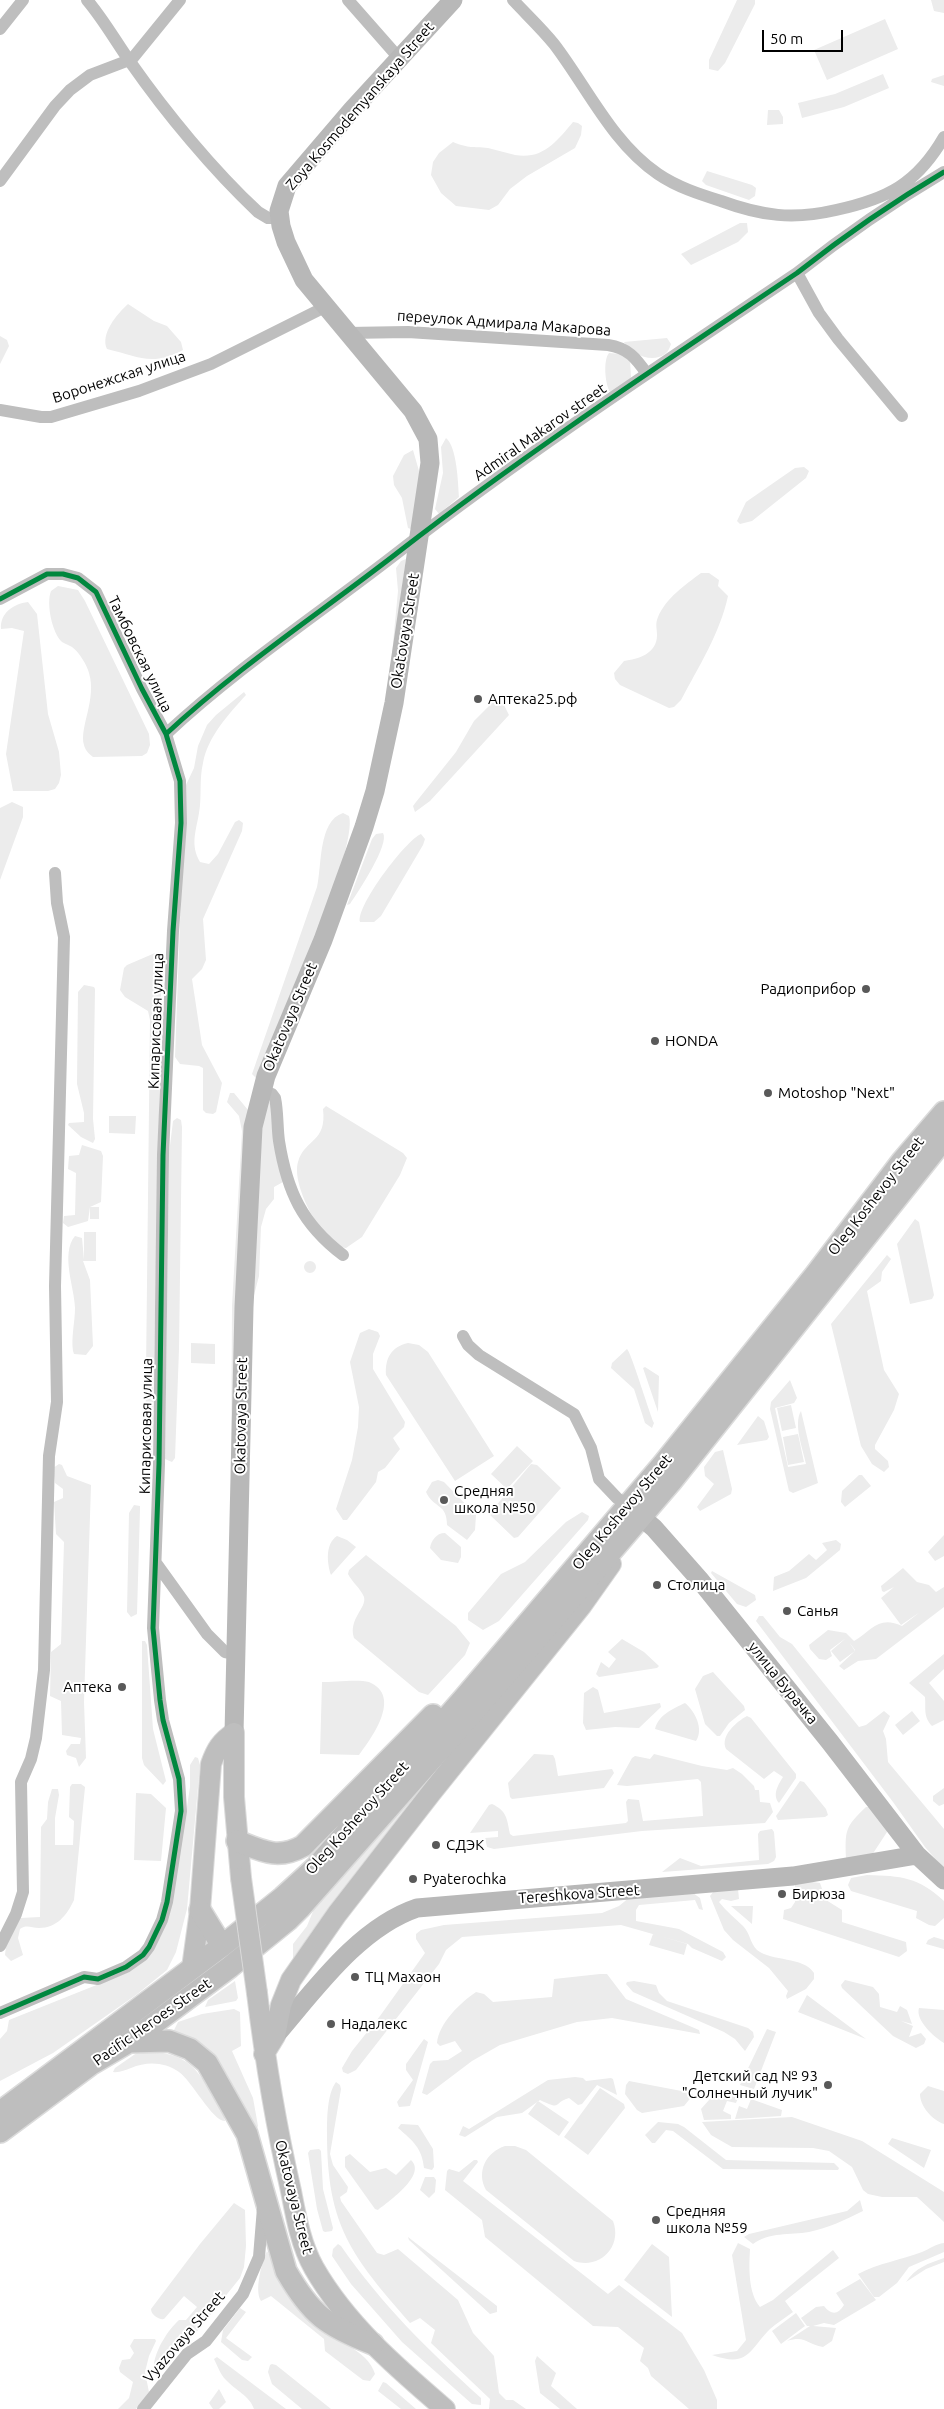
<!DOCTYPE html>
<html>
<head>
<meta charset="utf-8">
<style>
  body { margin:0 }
  #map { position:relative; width:944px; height:2409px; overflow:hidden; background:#fff; font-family:Ubuntu,sans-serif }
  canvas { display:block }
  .scale { position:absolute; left:762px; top:30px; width:81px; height:22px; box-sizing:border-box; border:2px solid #000; border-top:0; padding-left:6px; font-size:15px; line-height:18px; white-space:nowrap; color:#000; -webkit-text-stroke:4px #fff; paint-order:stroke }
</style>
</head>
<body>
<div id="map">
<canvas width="944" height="2409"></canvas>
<div class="scale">50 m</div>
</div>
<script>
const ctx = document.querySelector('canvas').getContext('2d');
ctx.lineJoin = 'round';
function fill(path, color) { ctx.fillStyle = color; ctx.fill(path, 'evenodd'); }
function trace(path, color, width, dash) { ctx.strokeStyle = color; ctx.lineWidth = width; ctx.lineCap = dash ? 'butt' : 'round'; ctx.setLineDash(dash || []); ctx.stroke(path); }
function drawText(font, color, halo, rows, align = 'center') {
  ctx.font = font + ' Ubuntu,sans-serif'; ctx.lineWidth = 4; ctx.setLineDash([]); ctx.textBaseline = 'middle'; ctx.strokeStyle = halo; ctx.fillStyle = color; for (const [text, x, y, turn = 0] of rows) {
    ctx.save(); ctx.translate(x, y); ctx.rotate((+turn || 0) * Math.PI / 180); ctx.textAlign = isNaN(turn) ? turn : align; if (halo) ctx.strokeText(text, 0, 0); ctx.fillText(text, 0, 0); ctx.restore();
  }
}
const green = new Path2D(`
  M737 0H755V4L725 63 718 71 709 69V60Z
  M931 0H944V13L934 11Z
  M885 19 898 49 827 80 814 50Z
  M883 74 889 88 844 107 802 118 798 103 835 94Z
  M944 75V86L931 82 932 79Z
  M768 110H779L783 117V124L767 125Z
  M573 122 578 123 582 126 581 135 575 148 527 176 510 189 498 205 489 210 456 206 441 193 431 175 433 162 439 153 453 142C470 149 472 146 488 148 497 150 506 153 515 155 543 160 557 141 573 122Z
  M707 171 752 185 756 188 755 196 749 200 706 185 702 181Z
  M740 223H747L748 232 738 242 691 265 681 254Z
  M128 304 154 321 167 326 181 342 183 350C152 367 137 356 107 349 100 334 117 314 128 304Z
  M0 336 7 340 9 346 0 364Z
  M667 338 671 344C670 347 668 352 665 354 652 364 631 354 624 342Z
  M609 353 621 354 630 361 631 377 629 382 610 392C605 384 603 360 609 353Z
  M446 438C457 447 458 482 459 497L439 514 435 509 443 473 441 447Z
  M413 450 421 478 411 529 408 528 402 498 394 485 393 476 404 455Z
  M804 467 809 471 806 478 752 521 740 524 737 521 746 502 795 468Z
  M406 559 389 685 398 591 396 568 401 561Z
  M701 573H709L719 580 718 586 728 596C720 633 699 666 681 700L674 707 669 708 620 685 615 679 614 673 624 661C638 659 657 654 657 635 657 628 655 624 658 617 666 598 685 585 701 573Z
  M58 586 78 590 85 601 149 734 150 745 147 753 142 756 93 757C89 754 85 750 84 745 79 728 97 699 89 673 87 665 79 652 72 647 69 645 65 644 62 642 52 633 46 603 51 591Z
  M28 602 37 614 48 714 59 752 61 775 59 783 55 789 48 791H13L6 754 24 631 12 628 1 629C0 613 13 604 28 602Z
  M244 692 246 695C229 714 208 736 203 763 199 780 202 797 199 813 196 831 190 845 200 862L209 864 218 854 235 822 239 820 243 823 242 831 203 919 206 960 202 969 192 979 202 1045 222 1083 216 1112 213 1114 206 1113 203 1110V1068L199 1066 180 1064 175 1057 185 787 194 768 198 746 207 725 216 715Z
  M495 700 502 701 509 715 430 801 415 812 413 806 416 802 456 752 474 721Z
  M12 802 23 807V817L0 880V808Z
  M343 813 349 816C359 849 274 1037 257 1079L252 1074 317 887C322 866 318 821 343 813Z
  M383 833C390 844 358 892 350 904L347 905 372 839 376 834Z
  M421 834 425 839 423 845 381 916 374 922H360C356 906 406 840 421 834Z
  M155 953H159L161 956V1022L152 1458 147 1463 145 1459 150 1020 148 1011 125 997 120 990 124 968 127 965Z
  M84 985 94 987 95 989 93 1119 95 1139 93 1143 81 1137 68 1125 69 1123 84 1122V1113L77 1084 78 992Z
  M230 1093H234L248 1110 231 1474 232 1306 242 1131 239 1116 227 1102Z
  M268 1102 271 1103 283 1182 274 1187V1199L266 1209 261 1227 259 1276 252 1303 261 1118Z
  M326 1106 403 1153 407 1158 400 1175 362 1237 346 1248C322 1244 291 1185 298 1162 305 1138 327 1143 323 1109Z
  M109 1116H136L135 1134 109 1133Z
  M177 1118 181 1120 182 1127 179 1349 175 1458 172 1462 165 1459 169 1154 173 1121Z
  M82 1145 101 1151 103 1156 101 1202 90 1207H99V1219H90V1207L88 1221 68 1227 63 1223 64 1216 75 1215 76 1173 68 1169 69 1156 79 1155Z
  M915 1219 919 1222 934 1295 932 1299 910 1304 897 1244Z
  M84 1232H96V1261H83L90 1280 93 1346 86 1355 74 1354 73 1351C71 1337 75 1322 75 1308 75 1289 60 1254 75 1236L82 1238 84 1260Z
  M887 1255 891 1259 882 1272 881 1281 867 1291 884 1370 899 1394 894 1410 875 1445V1449L888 1461 889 1467 884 1472 872 1464 861 1446 831 1324Z
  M304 1267a6 6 0 1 1 12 0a6 6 0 1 1-12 0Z
  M369 1329 378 1332 380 1336 373 1354V1369L405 1422 404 1427 393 1438 400 1449 385 1468 378 1472 376 1482 347 1520H343L336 1509 352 1460 358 1427 359 1407 350 1362 360 1333Z
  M191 1343 215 1344V1364L191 1363Z
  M408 1343 419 1345 428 1352 494 1456 455 1481 386 1375C385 1358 391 1347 408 1343Z
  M627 1349C631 1352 649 1412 654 1423L652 1428 645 1423 634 1389 611 1368 612 1363Z
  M645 1367 659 1376 658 1412 643 1368Z
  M790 1380 797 1398 794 1403 775 1408 788 1467 806 1464C803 1449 793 1424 801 1411L818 1483 793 1493 789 1491 770 1409 771 1402Z
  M791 1405 796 1428 782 1431 777 1408Z
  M758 1416 764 1421 769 1437 767 1440 737 1445Z
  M798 1434 804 1462 788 1465 783 1437Z
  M517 1446 533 1461 507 1489 491 1474Z
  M723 1450 732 1489 731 1494 700 1511 697 1507 714 1484 705 1476 704 1467 715 1452Z
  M59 1464 62 1465 67 1476 91 1485 84 1702 86 1758 79 1767 76 1758 67 1755 66 1751 71 1744H80L81 1738 62 1735 61 1701 50 1696 51 1652 61 1644 64 1542 56 1534 54 1502 63 1498V1489L55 1483 53 1468Z
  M531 1464 537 1465 561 1488 518 1537 514 1538 489 1514Z
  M859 1475H862L871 1486 845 1507 841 1502 842 1491Z
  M438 1480 444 1482 476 1515 475 1530 467 1540 447 1525C447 1503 434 1509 426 1492L432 1482Z
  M134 1505 140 1506V1509L137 1614 131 1617 127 1612 129 1513Z
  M582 1512 589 1516 588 1520 499 1621 483 1630 468 1620V1613L501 1574 525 1562 566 1522Z
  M445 1533 461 1547V1557L458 1563 441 1560 430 1548C431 1541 436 1533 445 1533Z
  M944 1535V1556L935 1561 928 1552Z
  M337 1536 347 1540 356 1547 331 1575C327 1563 325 1544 337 1536Z
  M836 1540 841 1544 840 1550 806 1578 773 1591 774 1577 789 1571 809 1554 816 1560 827 1550 822 1543Z
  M366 1555 456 1626 470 1643 465 1655 428 1695 419 1692 354 1638C348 1619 367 1608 364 1597 361 1589 352 1582 348 1574L349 1570Z
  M903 1568 917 1582 929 1585 936 1592 944 1587V1607L876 1659 858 1661 844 1670 839 1666 855 1651V1650L849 1642 855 1651 840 1662 831 1651 846 1638 830 1650 832 1656 826 1660 819 1659 810 1649 809 1645 828 1630 846 1633 854 1641C872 1630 879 1615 902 1626L920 1612 901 1625 881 1598 894 1587 884 1592 882 1591 881 1586Z
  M712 1571 755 1595 756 1600 746 1607 737 1604 711 1573Z
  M759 1616H763L780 1637 792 1644 859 1727 866 1725 884 1711 890 1716 883 1731 886 1739 888 1762 944 1829V1869L925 1847 893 1802 756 1621Z
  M622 1639 644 1652 659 1666 657 1668 599 1677 596 1674 601 1662 609 1668 616 1659 608 1652Z
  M142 1641H145L147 1645 153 1729 166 1781 163 1785 144 1765 142 1758Z
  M944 1654V1669L929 1683 944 1701V1720L932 1726C923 1716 926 1709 925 1697L909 1683Z
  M713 1672 744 1706 745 1710 729 1723 720 1736H717L705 1724 695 1689 703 1676Z
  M322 1682C333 1682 359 1679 369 1682 403 1696 371 1739 359 1755L320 1754Z
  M593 1687 598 1690 604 1713 660 1703 661 1707 639 1728 615 1727 586 1730 583 1723 584 1693Z
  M685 1703C695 1711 704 1729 696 1741L655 1729C659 1714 673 1709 685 1703Z
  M912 1711 920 1721 903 1735 895 1725Z
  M747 1716 751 1718 796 1774V1778L779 1803C772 1795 778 1785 783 1777L774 1771 764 1779 726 1749C720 1736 736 1722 747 1716Z
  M463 1735 293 1965V1944L307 1926 316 1904Z
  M534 1754 553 1755 555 1759 558 1776 612 1769 614 1773 604 1788 512 1799 510 1797 508 1783Z
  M654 1754 702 1766 727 1770 733 1768 742 1774 754 1786 755 1790H759L760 1802 770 1803 773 1812 765 1823 642 1831 494 1849 487 1847 485 1838 498 1837V1831L470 1833 489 1805 492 1804C507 1811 507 1819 510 1834L513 1836 626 1823 628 1821 626 1802 628 1799 639 1800 643 1821 703 1816 701 1782 698 1779 627 1786 617 1785 632 1758 635 1756 650 1759Z
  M195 1757 198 1758 200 1765 187 1909 176 1952 167 1970 136 1995 53 2053 0 2081V2039L7 2031 9 2020 129 1972 147 1958 175 1885 190 1787V1765Z
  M800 1781 804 1782 826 1809 828 1815 825 1817 778 1820 776 1816Z
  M72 1784H81L85 1787 74 1900C67 1915 57 1928 39 1928 31 1928 27 1924 20 1929L18 1938 23 1955 11 1961 5 1955 6 1946 20 1918 40 1917 41 1827 47 1819 48 1802 52 1789H58L59 1795 55 1818V1845H73L74 1821 69 1817 70 1787Z
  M944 1788V1804L939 1806 933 1801V1796Z
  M136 1793 151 1794 166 1808 161 1861 134 1860Z
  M866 1807H869L886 1826 887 1832 872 1855 846 1859C845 1830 845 1827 866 1807Z
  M772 1829 774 1832 776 1857 774 1861 768 1864 662 1872 680 1858 701 1866 759 1860 758 1834 760 1831Z
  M867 1875C902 1876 918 1877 944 1901V1918L935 1926 929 1925 916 1918 917 1911 851 1891 848 1885 851 1878Z
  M805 1881 820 1883 826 1900 842 1910V1922L906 1942 907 1951 899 1957 783 1919 784 1910 791 1908 795 1902V1885Z
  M738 1889 739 1899 731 1901 722 1899 719 1902C726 1911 735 1918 743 1926 750 1933 750 1943 757 1950 772 1962 803 1956 814 1973V1979L806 1989 787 1999 786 1996 788 1991 769 1968 733 1940 724 1930 710 1896 714 1891Z
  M693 1893 700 1898 703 1910 699 1909 695 1900 639 1905 636 1910V1921L679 1929 723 1952 726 1957 722 1961 692 1948 688 1944 621 1925 462 1937 446 1950 439 1964 356 2070 348 2074 343 2072 342 2068 352 2051 380 2016 425 1953 416 1939V1934L421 1930 444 1925 602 1913 619 1906 630 1897Z
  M731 1906H753L752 1924Z
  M653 1934 687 1944 684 1955 649 1945Z
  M934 1937 944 1940V1949L926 1944 928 1940Z
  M600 1974H607L626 1999 699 2030 700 2034 612 2018 577 2022 500 2045 472 2061 427 2095 422 2093 430 2064 433 2061 448 2060 462 2051 455 2041 440 2046 437 2043C439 2023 460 2003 476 1992L484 1994 493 2002 552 1997 554 1979Z
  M845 1980 873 1987 879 1994 880 2007 897 2012 900 2006 907 2010 912 2024 901 2021 913 2026 909 2037 921 2033 926 2039 924 2044 916 2048 893 2036 842 1988 841 1985Z
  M235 1981 238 1998 236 2001 205 2007 208 2000Z
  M634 1981 656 1985 659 1993 667 2001 748 2028 753 2032 754 2037 745 2051 735 2039 724 2032 633 1992 626 1984 627 1982Z
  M807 1995 866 2039 798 2012Z
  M919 2008 944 2010V2043C934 2037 915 2020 919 2008Z
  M234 2009 240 2012 241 2046 232 2051 253 2098 258 2126 257 2129 172 2034 178 2022 202 2014Z
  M767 2029 776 2032 754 2089 740 2085Z
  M424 2039 428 2042 410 2106 399 2107 397 2102 413 2080 406 2070V2064Z
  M141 2050C181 2054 192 2059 212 2094 217 2102 224 2112 225 2121 213 2122 192 2081 179 2072 165 2062 147 2061 131 2068 125 2070 119 2073 113 2072L115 2068Z
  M575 2077 583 2078 586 2081 611 2078 613 2079 617 2095 597 2085 582 2104 578 2105 569 2098C552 2103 563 2111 540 2100L522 2113 497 2117 465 2137 459 2135 463 2126 469 2129 548 2080Z
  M629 2081 692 2093 693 2095 684 2106 642 2113 637 2110 625 2094 626 2085Z
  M336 2082 340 2085 341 2089 330 2154 333 2165 348 2187 347 2192 340 2197 341 2201 377 2253 384 2255 398 2249 458 2300 473 2333 494 2356 499 2393 506 2400H513L526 2409H489L490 2399 431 2343 435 2330 420 2318 410 2323C352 2256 327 2227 327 2134 327 2119 327 2094 336 2082Z
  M928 2086 944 2091V2124C932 2120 920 2106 920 2094Z
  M600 2088 624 2104 625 2108 588 2155 564 2137Z
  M731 2090 740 2093 736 2103 727 2101 723 2111 731 2115V2119L704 2120 701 2109 717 2091Z
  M751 2099 782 2110 781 2116 735 2119 739 2106 747 2109Z
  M538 2101 569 2122 559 2136 528 2114Z
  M792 2117 862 2141 944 2192V2222L917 2197H882L868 2194 863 2190 852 2167 829 2151 813 2148 732 2147 711 2135 702 2122Z
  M658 2122 678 2124 684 2127 726 2160 834 2163 839 2168 838 2170 723 2169 673 2131 666 2130 655 2143H652L645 2135Z
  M401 2124 418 2125 420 2128 433 2149 434 2167 432 2170 424 2168C422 2148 413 2141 398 2128Z
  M892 2138 931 2150 924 2168 888 2144Z
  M505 2146H515L526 2150 613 2221C623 2247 599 2270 574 2261L486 2190C476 2172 486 2152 505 2146Z
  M319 2149 321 2151 323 2189 333 2228 332 2231 325 2232 323 2231 317 2209 308 2153 310 2150Z
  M350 2154 370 2172 386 2168 396 2175 411 2160C427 2175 389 2201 378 2210L375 2209 345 2167V2157Z
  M474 2160H477L478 2162 463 2181 608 2294 619 2285 682 2333 704 2370 717 2400V2409H689L651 2376 648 2368 640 2361 644 2348 618 2327 593 2326 485 2237 482 2220 445 2190 447 2171 449 2169 459 2172Z
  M425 2177H434L436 2180 435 2192 429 2198 420 2190Z
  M860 2200 863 2211C845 2220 828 2228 809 2232 790 2235 769 2232 753 2244L744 2237 749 2234 847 2211Z
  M234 2203 245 2210 246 2246 244 2267 240 2278 195 2334 158 2369 154 2364C156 2349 168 2330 179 2320H186L197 2307 184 2296 164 2319C159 2320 151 2315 151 2309L200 2244Z
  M408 2237 497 2306V2312L490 2314 409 2240Z
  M738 2243 750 2249C749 2267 748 2293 760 2307L773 2300 833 2250 839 2258 785 2301 793 2312C786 2317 777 2323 770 2329 749 2350 749 2368 712 2355L737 2351 746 2340 732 2255Z
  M944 2243V2252L909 2267 897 2283 879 2297H874L858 2274C879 2263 901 2260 922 2252 930 2249 935 2244 944 2243Z
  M338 2244 341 2246C381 2304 429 2351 481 2398V2405L472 2404 402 2342 351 2284 332 2256 333 2249Z
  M652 2244 669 2257 672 2317 624 2280Z
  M267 2251C272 2258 273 2268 276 2276 283 2291 298 2311 311 2322 328 2337 369 2350 375 2374L370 2381 363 2380 325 2351 324 2339 271 2296 261 2301C254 2290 262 2262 267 2251Z
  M944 2258V2262L926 2269 906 2282C915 2268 929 2263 944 2258Z
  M860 2279 876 2300 834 2325 824 2323 813 2326 836 2328 832 2341 823 2347C806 2344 806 2335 787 2341L810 2326H807L801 2318 816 2307 824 2306C831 2315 838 2315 844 2305L836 2293Z
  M240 2308 246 2312 226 2338 252 2357 248 2361 242 2360 221 2342 223 2330Z
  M796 2313 805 2326 781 2344 772 2331Z
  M134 2339H155L156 2341 149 2356 145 2372 149 2392 136 2409H118L129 2398 133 2382 120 2372 119 2368 122 2360 130 2359 134 2353 130 2346Z
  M537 2356 556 2373 551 2386 577 2409H560L540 2393 535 2361Z
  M217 2357 286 2409H254C250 2396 235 2390 226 2380 220 2374 218 2367 214 2359Z
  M272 2364 276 2365 331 2409H302L272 2384 268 2372 270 2365Z
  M383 2382 386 2383 416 2409H401L378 2391Z
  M219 2389 226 2402 219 2409H213L209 2403Z`);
const minor = new Path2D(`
  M87 0C104 20 116 42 131 63 166 113 213 170 258 212L268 218H279
  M348 0 399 58
  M513 0C527 15 542 29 554 44 587 87 612 143 658 174 677 187 699 194 721 201 762 216 793 220 836 210 887 199 917 184 944 137
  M0 29 23 0
  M0 181 55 106 70 90 90 75 132 59 180 0
  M797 273 819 313 838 339 902 416
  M347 333 408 332 608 345C628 348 636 358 647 374
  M0 410 41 417H51L139 391 211 364 325 307
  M0 599 47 574H63L78 578 96 592 142 689 166 734 180 781 181 823 173 931 163 1155 159 1464 153 1628 160 1700 163 1720 179 1779 181 1811 167 1902 162 1920 149 1947 143 1955 126 1967 98 1979 84 1977 0 2013
  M166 734C239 666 323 611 401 550 529 451 663 363 797 273 844 236 893 202 944 172
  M262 1090 272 1094 275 1098C278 1112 277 1127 279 1141 287 1191 302 1224 343 1255
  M463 1336 468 1345 479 1355 574 1414 591 1448 599 1479 617 1498 628 1505
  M156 1563 207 1634 225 1652 235 1654
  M0 1946 16 1914 23 1892 21 1782 31 1759 36 1738 44 1670 49 1456 57 1402 55 1286 64 937 57 903 55 873
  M143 2409 187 2354 206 2341 243 2294 259 2257 263 2208`);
const secondary = new Path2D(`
  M641 1517 654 1528 699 1579 830 1742 917 1855 944 1880
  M234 1733 244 1307 253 1127 266 1076 323 940 364 827 375 791 394 703 430 463 428 439 413 411 304 280 286 242 281 226 279 211 287 186 352 110 453 0
  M275 2036C314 1991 358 1928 417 1908L793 1876 917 1855`);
const primary = new Path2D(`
  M234 1733V1797L241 1878
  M192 1968 200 1910 211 1764C216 1750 221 1741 234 1733
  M257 1993C265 2059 276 2126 291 2191 296 2217 301 2245 314 2268 346 2324 396 2367 445 2409
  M264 2054 275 2036 281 2005 291 1980 337 1914 431 1793 582 1605 611 1564`);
const trunk = new Path2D(`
  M237 1841C262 1851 278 1860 303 1846L433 1715
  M200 1910 222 1946
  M129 2042 169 2041 190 2049 207 2063 247 2134 286 2271C311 2315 327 2326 373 2344
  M0 2112 222 1946 283 1897 316 1867 464 1698 663 1464 815 1275 902 1161 944 1112
  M0 2132 90 2065 129 2042 230 1967 288 1920 300 1908 478 1707 671 1482 944 1139`);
const primaryBridge = new Path2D(`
  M241 1878 257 1993`);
const cycleway = new Path2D(`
  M0 599 47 574H63L78 578 96 592 142 689 166 734 180 781 181 823 173 931 163 1155 159 1464 153 1628 160 1700 163 1720 179 1779 181 1811 167 1902 162 1920 149 1947 143 1955 126 1967 98 1979 84 1977 0 2013
  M166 734C239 666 323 611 401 550 529 451 663 363 797 273 844 236 893 202 944 172`);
const markers = [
  [478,699,5,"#595959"],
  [866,989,5,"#595959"],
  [655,1041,5,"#595959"],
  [768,1093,5,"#595959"],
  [444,1500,5,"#595959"],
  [657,1585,5,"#595959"],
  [787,1611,5,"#595959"],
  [122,1687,5,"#595959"],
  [436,1845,5,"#595959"],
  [413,1879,5,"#595959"],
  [782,1894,5,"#595959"],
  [355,1977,5,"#595959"],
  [331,2024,5,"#595959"],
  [828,2085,5,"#595959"],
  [656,2220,5,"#595959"]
];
const streetNames = [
  ["Zoya Kosmodemyanskaya Street",360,106,-49],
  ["переулок Адмирала Макарова",504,323,4],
  ["Воронежская улица",119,377,-18],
  ["Admiral Makarov street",540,432,-35],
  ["Okatovaya Street",405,631,-81],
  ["Тамбовская улица",140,654,64],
  ["Okatovaya Street",290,1017,-67],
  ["Кипарисовая улица",156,1021,-88],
  ["Oleg Koshevoy Street",876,1196,-52],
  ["Okatovaya Street",241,1416,-89],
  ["Кипарисовая улица",146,1426,-89],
  ["Oleg Koshevoy Street",622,1512,-50],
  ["улица Бурачка",783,1683,51],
  ["Oleg Koshevoy Street",357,1818,-48],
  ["Tereshkova Street",579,1894,-4],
  ["Pacific Heroes Street",152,2022,-35],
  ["Okatovaya Street",294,2197,76],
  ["Vyazovaya Street",184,2337,-49]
];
const poiNames = [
  ["Аптека25.рф",488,699],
  ["Радиоприбор",856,989,"right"],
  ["HONDA",665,1041],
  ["Motoshop \"Next\"",778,1093],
  ["Средняя",454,1491],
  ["школа №50",454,1508],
  ["Столица",667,1585],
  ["Санья",797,1611],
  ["Аптека",112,1687,"right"],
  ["СДЭК",446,1845],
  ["Pyaterochka",423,1879],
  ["Бирюза",792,1894],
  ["ТЦ Махаон",365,1977],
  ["Надалекс",341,2024],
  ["Детский сад № 93",818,2076,"right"],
  ["\"Солнечный лучик\"",818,2093,"right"],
  ["Средняя",666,2211],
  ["школа №59",666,2228]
];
fill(green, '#ececec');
trace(primary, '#dbdbdb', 22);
trace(trunk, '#dbdbdb', 24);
trace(minor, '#bebebe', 12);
trace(secondary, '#b8b8b8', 19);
trace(primary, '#bebebe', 20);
trace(trunk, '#bebebe', 21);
trace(primaryBridge, '#dbdbdb', 22, []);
trace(primaryBridge, '#bebebe', 20);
trace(cycleway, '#00873e', 5);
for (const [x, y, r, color] of markers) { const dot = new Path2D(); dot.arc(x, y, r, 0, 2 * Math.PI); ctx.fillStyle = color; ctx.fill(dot); trace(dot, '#fff', 2); }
drawText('15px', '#000', '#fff', streetNames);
drawText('15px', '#000', '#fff', poiNames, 'left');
</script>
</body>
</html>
